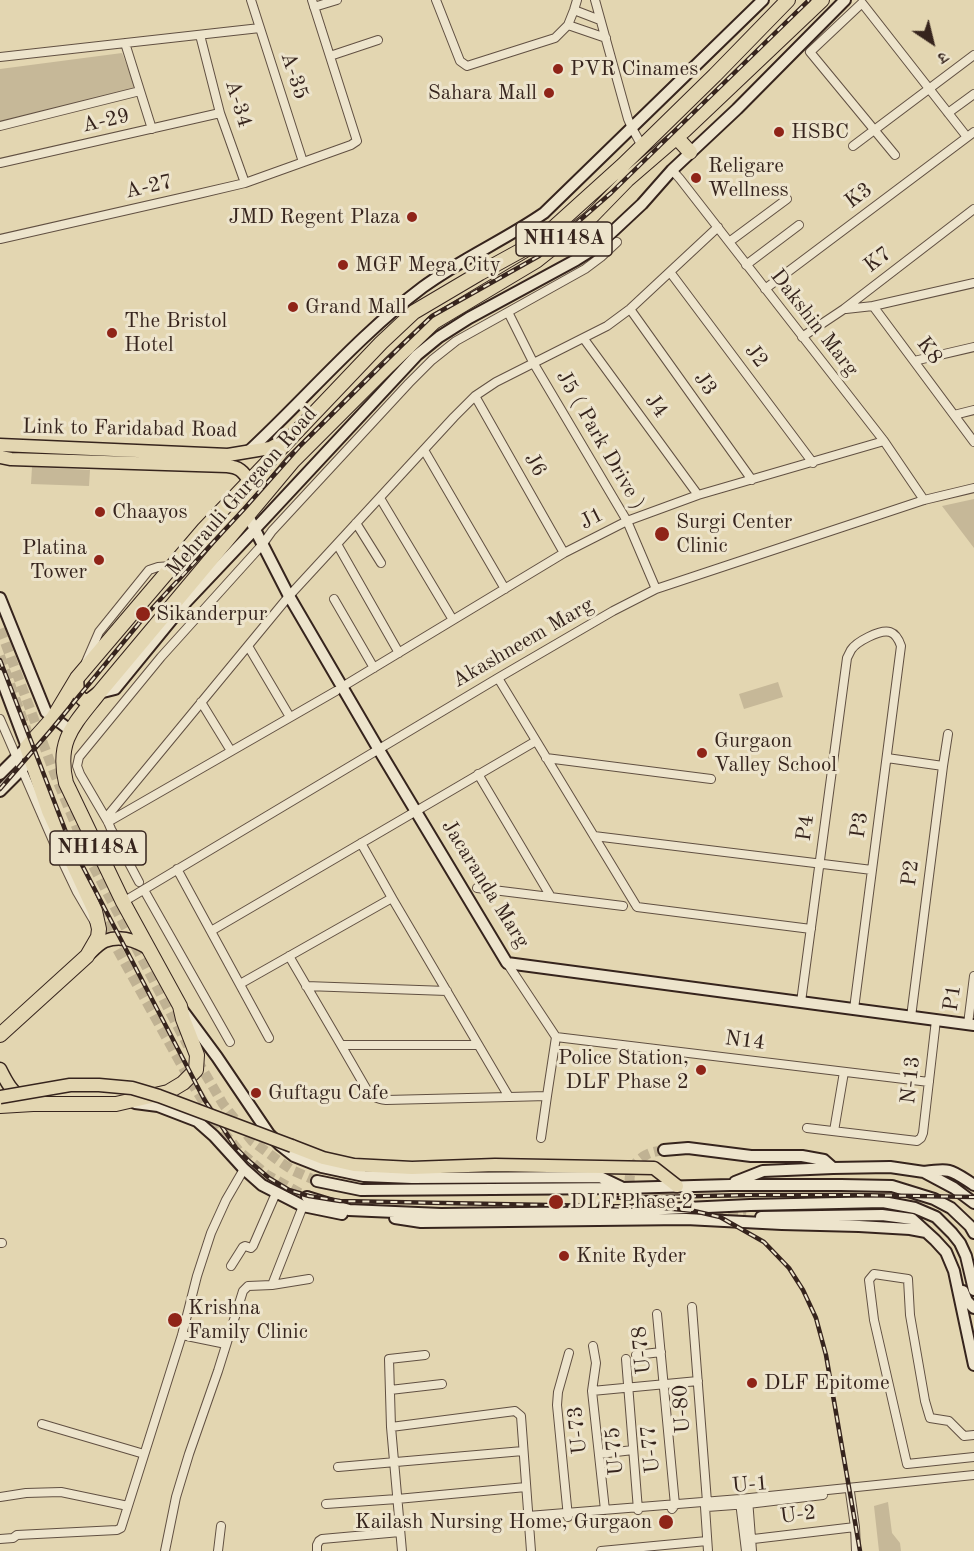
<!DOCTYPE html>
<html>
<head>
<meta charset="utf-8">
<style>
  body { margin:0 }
  #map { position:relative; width:974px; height:1551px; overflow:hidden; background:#e3d6b1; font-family:"Old Standard TT","Noto Serif Devanagari",serif }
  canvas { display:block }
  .north { position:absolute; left:902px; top:12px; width:60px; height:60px; -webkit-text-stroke:4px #ede4cc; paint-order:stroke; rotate:145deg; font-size:16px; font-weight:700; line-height:24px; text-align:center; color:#36241d }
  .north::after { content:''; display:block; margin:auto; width:21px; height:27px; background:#36241d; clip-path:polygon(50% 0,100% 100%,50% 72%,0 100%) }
</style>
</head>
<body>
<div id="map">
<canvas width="974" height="1551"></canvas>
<div class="north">उ</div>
</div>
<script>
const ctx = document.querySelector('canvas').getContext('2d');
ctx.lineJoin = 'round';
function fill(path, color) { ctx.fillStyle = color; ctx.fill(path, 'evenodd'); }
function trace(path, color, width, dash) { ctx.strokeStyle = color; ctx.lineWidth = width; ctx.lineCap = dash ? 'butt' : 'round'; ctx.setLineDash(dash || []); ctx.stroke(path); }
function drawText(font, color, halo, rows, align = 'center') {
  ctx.font = font + ' "Old Standard TT",serif'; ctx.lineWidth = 6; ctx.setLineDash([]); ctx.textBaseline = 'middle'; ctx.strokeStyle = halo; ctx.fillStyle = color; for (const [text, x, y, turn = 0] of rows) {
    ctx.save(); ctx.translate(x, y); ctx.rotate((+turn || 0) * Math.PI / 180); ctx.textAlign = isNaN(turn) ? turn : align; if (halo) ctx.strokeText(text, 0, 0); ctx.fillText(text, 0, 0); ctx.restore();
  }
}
const green = new Path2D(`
  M122 53 136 89 0 121V69Z
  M32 467 90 470 89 486 31 484Z
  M974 499V548L942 506Z
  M778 682 783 697 744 709 739 694Z
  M888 1502 892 1533 900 1543 901 1551H879L874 1506Z`);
const secondaryTunnel = new Path2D(`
  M0 629 55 775 91 862 188 1046
  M0 656 33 748
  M98 909 116 947 191 1082 220 1128 239 1151 267 1175 307 1197
  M197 1060 223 1104 252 1141 279 1161 294 1171 317 1181
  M664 1150C658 1151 651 1152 646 1155 620 1169 627 1200 652 1210 665 1215 681 1214 695 1214
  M713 1215 746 1217`);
const street = new Path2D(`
  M251 0 303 162
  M436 0 460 61 467 66 555 38 568 25 574 10 577 0
  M595 0 628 119 632 128 642 146
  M314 7 337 0
  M574 10 600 20
  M568 25 606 38
  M200 35 220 113 245 183
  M125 43 152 129
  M330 56 378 40
  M0 57 260 28
  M948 113 974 94
  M0 126 140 91
  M853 146 974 55
  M895 155 810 52 862 3 967 137
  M0 163 220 113
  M672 170 680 179 884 441 924 500
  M0 239 198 194 245 183 351 145 357 141 312 0
  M729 242 787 199
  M746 265 799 225
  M670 272 813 463
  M765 289 974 132
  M873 306 974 283
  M630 309 752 480
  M846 309 873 306 974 442
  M508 312 534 364 627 521 656 589
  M802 337 844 309 974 209
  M584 339 698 495
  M914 361 974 347
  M475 396 564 553
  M954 415 974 410
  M424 450 505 589
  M380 498 453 620
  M356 523 381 563
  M337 544 399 653
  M334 599 374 668
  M248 646 290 717
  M86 662 99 632 149 570 158 567 171 566
  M498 678 637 907 811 929
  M342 687 564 553 627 521 698 495 884 441
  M201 702 231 751
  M0 719 57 850 77 892 94 921
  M546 758 711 779
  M887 758 943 766
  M478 774 551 897
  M108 822 110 813 289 596 454 417 475 396 496 382 607 326 630 309 718 227
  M108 822 80 774 77 766 79 757 161 657 262 545 272 531 409 383 432 360 456 341 585 269 601 257 617 242
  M594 836 872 870
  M177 869 269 1038
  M139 882 111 829 108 822 336 691
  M477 888 623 906
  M144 890 230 1042
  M392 898 509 1097 547 1096 556 1037 507 963
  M123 902 498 678 613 611 656 589 924 500 974 488
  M211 931 536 741
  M289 956 341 1045
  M240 984 392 898 361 843
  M306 986 447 991
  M801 1002 847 658C848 656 850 652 851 650 856 642 880 629 890 632 896 634 899 640 901 646L854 1009
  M911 1017 943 766 948 734
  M968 1024 974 976
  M556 1037 929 1082
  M478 1045H341L367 1090C373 1097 377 1099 386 1100L509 1097
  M807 1128 917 1141 921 1138 923 1133 936 1020
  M834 1131 844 1072
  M541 1138 547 1096
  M0 1243H2
  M231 1266 243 1247 245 1246 251 1248 253 1246 276 1193
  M272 1285 309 1279
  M692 1307 707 1502 705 1507 708 1551
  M657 1314 675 1505 672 1509
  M182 1335 226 1344
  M593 1346 596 1363 592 1391 605 1510
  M636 1355 661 1352
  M626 1359 638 1510
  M390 1390 442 1384
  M592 1391 698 1381
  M42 1424 144 1454
  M391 1427 515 1411 521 1416 531 1551
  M974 1435 964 1436 949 1421 930 1418 925 1401 910 1315 908 1279 874 1274 869 1280 874 1320 907 1464 974 1457
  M599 1454 633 1450
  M338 1467 523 1451
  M850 1492 855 1527 856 1551
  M0 1497 26 1493 61 1492 128 1506
  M748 1499 752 1551
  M740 1502 746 1551
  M326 1504 397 1499 526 1487
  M707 1507 748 1504 823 1495
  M528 1516 740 1499 974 1475
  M568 1517 557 1405 558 1392 569 1353
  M0 1539 13 1538 17 1535 117 1530 121 1528 182 1335 197 1276 211 1233 226 1200 244 1169
  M745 1540 855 1527
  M165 1551 176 1497 189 1454 218 1371 243 1291 248 1286 272 1285 303 1206
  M218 1551 221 1526
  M317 1551V1545L319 1541 322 1539 400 1532
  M402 1551 391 1427 389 1359 425 1355
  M601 1551 707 1541`);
const secondary = new Path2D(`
  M249 451C307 397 359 335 423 287 461 259 505 240 544 213L763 0
  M247 514 289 596 379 750 507 963 974 1025
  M0 598 46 712 70 730
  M0 675 27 747 0 774
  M99 693 115 689 186 602 255 529 417 355 439 337 469 318 576 260 595 248 642 204 672 170 737 109 845 0
  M0 791 31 760
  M183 1011 217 1057 269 1134 280 1145 294 1156 322 1167 364 1176 412 1178 600 1177 621 1187
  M135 1103 158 1106 197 1121 214 1136 244 1169 262 1185 303 1206 342 1214
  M664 1150 688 1148 751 1156H802L824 1160 833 1168
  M924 1172C952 1168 951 1170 974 1185
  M317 1181 361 1190 623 1188 730 1185H841L892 1186 934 1199 951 1208 970 1226 974 1233
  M735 1182 763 1171 833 1168 890 1167 924 1172 954 1188 974 1203
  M307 1197 349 1210 441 1214 601 1212 750 1205 883 1202 915 1208 936 1217 952 1233 960 1243 966 1256 974 1290
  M761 1217 882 1215 912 1219 935 1240 946 1252 954 1271 974 1365
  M395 1218 421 1222 686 1219 782 1224 859 1226 910 1229 926 1232
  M963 1291 967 1301 974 1308`);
const primary = new Path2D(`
  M0 445 228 455 270 448 287 439
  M0 457 11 459 227 466C239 467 243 471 250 482
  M77 678 78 694 83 700H89L98 693
  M90 953C94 949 100 943 105 941 120 935 135 940 148 948
  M0 1069C6 1081 12 1093 24 1099
  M292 1146 323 1158 354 1165 412 1168 495 1165 654 1168 677 1186`);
const highway = new Path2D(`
  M677 138 690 152
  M0 1035 87 956 98 937 99 929 95 911 49 811 27 747 53 718 77 678 204 529 381 343 414 312 480 273 540 240 623 165 715 75 788 0
  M0 1106 33 1104H116L168 1092 183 1083 196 1070 197 1055 183 1019 180 1006 123 902 66 783C56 740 74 725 99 693L293 461 387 367 434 322 536 261 590 218 627 180 685 130 822 0`);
const rail = new Path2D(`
  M0 660 69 840 204 1099 236 1148 249 1161 269 1178 289 1190 309 1196 340 1201 654 1207 694 1211 720 1217 764 1242 789 1268 803 1290 816 1318 826 1355 860 1551
  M0 789 51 730 145 616 244 509 299 447 397 350 432 316 539 256 611 193 809 0
  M605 1198 751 1195H855L974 1197`);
const primaryBridge = new Path2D(`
  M0 1097 70 1085H99L132 1088 159 1096 292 1146`);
const markers = [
  [558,69,6,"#8f2418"],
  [549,93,6,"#8f2418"],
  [779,132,6,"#8f2418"],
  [696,178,6,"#8f2418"],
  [412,217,6,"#8f2418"],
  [343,265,6,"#8f2418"],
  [293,307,6,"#8f2418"],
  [112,333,6,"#8f2418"],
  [100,512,6,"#8f2418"],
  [662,534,8,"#8f2418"],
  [99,560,6,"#8f2418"],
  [143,614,8,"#8f2418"],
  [702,753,6,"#8f2418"],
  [701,1070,6,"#8f2418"],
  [256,1093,6,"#8f2418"],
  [556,1202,8,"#8f2418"],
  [564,1256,6,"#8f2418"],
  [175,1320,8,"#8f2418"],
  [752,1383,6,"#8f2418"],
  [666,1522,8,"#8f2418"]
];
const shields = [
  [564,239,96],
  [98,848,96]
];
const shieldNames = [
  ["NH148A",564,239],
  ["NH148A",98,848]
];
const poiNames = [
  ["PVR Cinames",570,69],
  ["Sahara Mall",537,93,"right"],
  ["HSBC",791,132],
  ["Religare",708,166],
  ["Wellness",708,190],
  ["JMD Regent Plaza",400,217,"right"],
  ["MGF Mega City",355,265],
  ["Grand Mall",305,307],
  ["The Bristol",124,321],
  ["Hotel",124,345],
  ["Chaayos",112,512],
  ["Surgi Center",676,522],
  ["Clinic",676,546],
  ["Platina",87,548,"right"],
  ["Tower",87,572,"right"],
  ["Sikanderpur",156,614],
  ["Gurgaon",714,741],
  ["Valley School",714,765],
  ["Police Station,",689,1058,"right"],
  ["DLF Phase 2",689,1082,"right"],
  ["Guftagu Cafe",268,1093],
  ["DLF Phase 2",570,1202],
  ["Knite Ryder",576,1256],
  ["Krishna",188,1308],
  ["Family Clinic",188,1332],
  ["DLF Epitome",764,1383],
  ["Kailash Nursing Home, Gurgaon",652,1522,"right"]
];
const streetNames = [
  ["A-35",294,76,72],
  ["A-34",238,104,73],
  ["A-29",106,121,-13],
  ["A-27",149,187,-13],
  ["K3",859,196,-37],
  ["K7",878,260,-38],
  ["Dakshin Marg",814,323,52],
  ["K8",929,351,53],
  ["J2",756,356,53],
  ["J3",705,384,55],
  ["J4",656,406,54],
  ["Link to Faridabad Road",130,429,1],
  ["J5 ( Park Drive )",600,440,60],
  ["J6",535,465,60],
  ["Mehrauli Gurgaon Road",242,492,-49],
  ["J1",592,519,-27],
  ["Akashneem Marg",523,643,-30],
  ["P3",860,825,-82],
  ["P4",806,828,-82],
  ["P2",911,873,-83],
  ["Jacaranda Marg",485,884,58],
  ["P1",953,998,-82],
  ["N14",745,1041,7],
  ["N-13",911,1080,-84],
  ["U-78",642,1350,-96],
  ["U-80",682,1409,-94],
  ["U-73",578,1430,-96],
  ["U-77",651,1449,-96],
  ["U-75",615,1451,-95],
  ["U-1",750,1485,-5],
  ["U-2",798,1515,-7]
];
fill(green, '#c6b898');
trace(secondaryTunnel, '#c0b293', 10, [10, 5]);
trace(street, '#615042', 10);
trace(secondary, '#36241d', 14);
trace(primary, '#36241d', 15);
trace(highway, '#36241d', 16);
trace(street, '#ede4cc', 8);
trace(secondary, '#ede4cc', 10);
trace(primary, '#e3d6b1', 12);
trace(highway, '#e3d6b1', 14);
trace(rail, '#36241d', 4.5);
trace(rail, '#ede4cc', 2, [7]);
trace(primaryBridge, '#36241d', 15, []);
trace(primaryBridge, '#e3d6b1', 12);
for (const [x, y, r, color] of markers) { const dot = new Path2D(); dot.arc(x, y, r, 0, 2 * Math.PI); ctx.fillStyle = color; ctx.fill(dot); trace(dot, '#ede4cc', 2); }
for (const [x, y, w] of shields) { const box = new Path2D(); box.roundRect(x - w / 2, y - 17, w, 34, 4.5); ctx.fillStyle = '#ede4cc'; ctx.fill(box); trace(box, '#36241d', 1.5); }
drawText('bold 20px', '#36241d', null, shieldNames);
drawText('21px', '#36241d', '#ede4cc', poiNames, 'left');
drawText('21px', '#36241d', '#ede4cc', streetNames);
</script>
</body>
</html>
